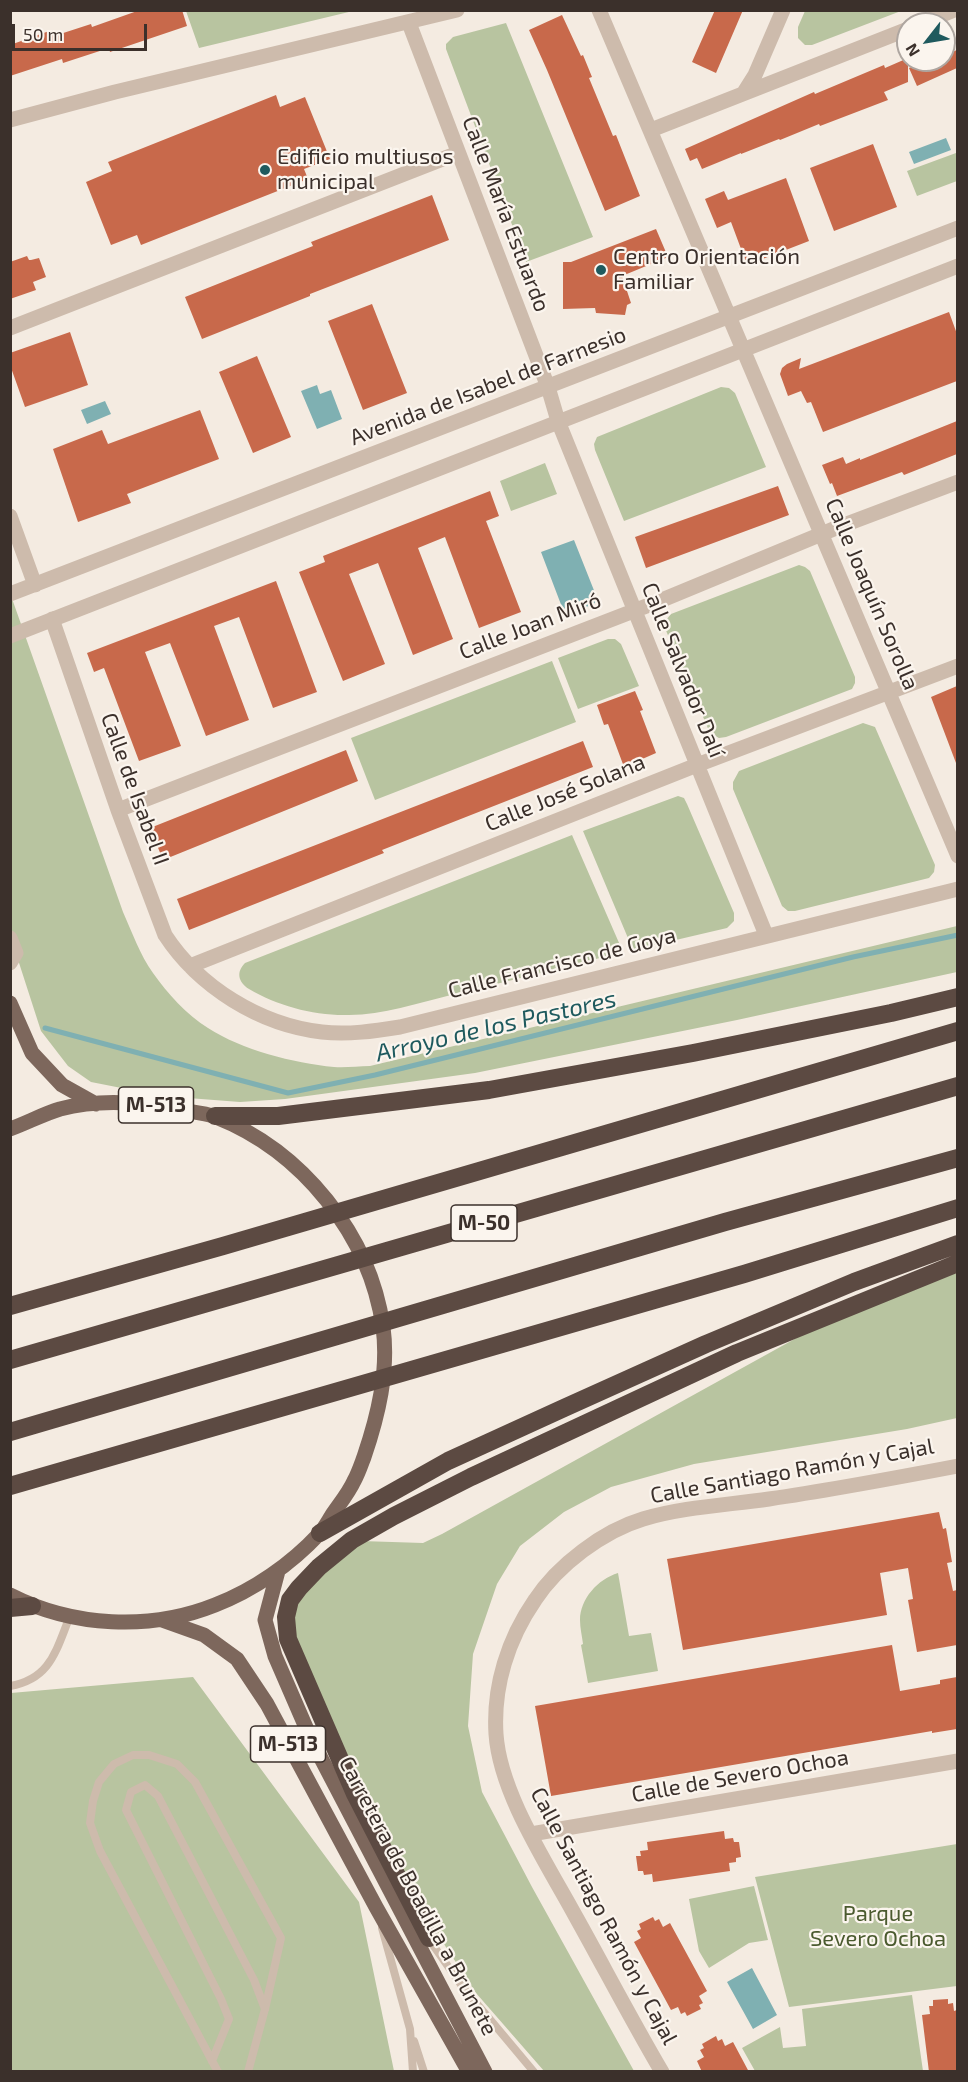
<!DOCTYPE html>
<html>
<head>
<meta charset="utf-8">
<style>
  body { margin:0 }
  #map { position:relative; width:968px; height:2082px; overflow:hidden; background:#f4ebe1; font-family:"Exo 2",sans-serif }
  canvas { display:block }
  .frame { position:absolute; inset:0; border:12px solid #3b302b; pointer-events:none }
  .north { position:absolute; left:896px; top:12px; width:60px; height:60px; box-sizing:border-box; background:#fbf5ee; border:2px solid #aea6a0; border-radius:50%; rotate:239deg; font-size:16px; font-weight:700; line-height:24px; text-align:center; color:#3b302b }
  .north::after { content:''; display:block; margin:auto; width:21px; height:27px; background:#1f5a5e; clip-path:polygon(50% 0,100% 100%,50% 72%,0 100%) }
  .scale { position:absolute; left:12px; top:24px; width:135px; height:27px; box-sizing:border-box; border:3px solid #3b302b; border-top:0; padding-left:8px; font-size:18px; line-height:21px; white-space:nowrap; color:#3b302b; -webkit-text-stroke:4px #fbf5ee; paint-order:stroke }
</style>
</head>
<body>
<div id="map">
<canvas width="968" height="2082"></canvas>
<div class="frame"></div>
<div class="north">N</div>
<div class="scale">50 m</div>
</div>
<script>
const ctx = document.querySelector('canvas').getContext('2d');
ctx.lineJoin = 'round';
function fill(path, color) { ctx.fillStyle = color; ctx.fill(path, 'evenodd'); }
function trace(path, color, width, dash) { ctx.strokeStyle = color; ctx.lineWidth = width; ctx.lineCap = dash ? 'butt' : 'round'; ctx.setLineDash(dash || []); ctx.stroke(path); }
function drawText(font, color, halo, rows, align = 'center') {
  ctx.font = font + ' "Exo 2",sans-serif'; ctx.lineWidth = 4.5; ctx.setLineDash([]); ctx.textBaseline = 'middle'; ctx.strokeStyle = halo; ctx.fillStyle = color; for (const [text, x, y, turn = 0] of rows) {
    ctx.save(); ctx.translate(x, y); ctx.rotate((+turn || 0) * Math.PI / 180); ctx.textAlign = isNaN(turn) ? turn : align; if (halo) ctx.strokeText(text, 0, 0); ctx.fillText(text, 0, 0); ctx.restore();
  }
}
const green = new Path2D(`
  M186 11V10L353 11 199 48Z
  M805 11V10L901 11 812 45H805L798 38V27Z
  M506 23 593 237 526 262 446 49V44L453 37Z
  M956 153 957 181 917 196 907 171Z
  M721 387 729 388 735 393 766 467 624 521 595 450 594 444 597 437Z
  M545 463 557 494 511 511 500 481Z
  M799 565 805 567 810 571 855 677V683L852 689 726 737 719 738 710 733 664 626 666 620 671 614Z
  M10 593 123 912C132 932 140 955 153 973 167 993 187 1015 208 1028 242 1050 293 1063 334 1067 345 1068 358 1066 370 1066L957 926V972L737 1020 475 1073 285 1099 240 1102 162 1096 91 1082 68 1066 41 1031 11 938Z
  M608 639H615L621 644 639 686 578 709 558 658Z
  M552 661 576 722 375 800 351 738Z
  M863 723 875 727 935 865 934 872 929 878 795 911H788L782 906 733 789V782L739 771Z
  M678 796 684 798 687 804 734 913V921L727 928 633 950 583 831Z
  M572 835 623 952C566 967 508 981 451 995 418 1003 383 1015 349 1015 314 1016 278 1006 249 989 238 982 236 972 245 963Z
  M957 1270V1418L907 1429 694 1464 611 1487 564 1512 520 1546 497 1584 473 1654 468 1726 482 1792 532 1887 634 2071H544L476 1993 402 1880 293 1643V1608L332 1562 361 1541 423 1543 442 1534 829 1320Z
  M618 1573 629 1636 651 1633 658 1671 588 1683 581 1645 583 1644C582 1636 580 1628 580 1620 580 1599 598 1579 618 1573Z
  M193 1677 359 1902 394 2071 11 2072V1693Z
  M957 1844V1986L789 2007 755 1877Z
  M754 1886 768 1940 749 1943 709 1968 699 1951 689 1899Z
  M912 1995 923 2071H755L742 2048 780 2027 783 2048 806 2046 802 2009Z`);
const water = new Path2D(`
  M946 138 951 150 914 164 909 152Z
  M317 385 320 394 331 390 342 419 317 429 301 391Z
  M105 401 111 414 87 424 81 410Z
  M574 540 597 598 594 604 565 615 541 552Z
  M752 1968 777 2015 753 2029 727 1982Z`);
const stream = new Path2D(`
  M45 1028 288 1093 375 1075 853 957 958 935`);
const building = new Path2D(`
  M140 10H182L187 26 110 52 109 48 63 63 62 59 10 76V45L52 30 54 36 91 24 92 27Z
  M715 10H743L716 73 692 62Z
  M562 15 581 56 583 55 592 77 589 78 613 136 616 135 640 196 605 211 547 70 529 30Z
  M957 50V68L917 86 909 68 928 60H944V55Z
  M908 58V82L884 92 888 100 820 126 819 124 780 140 779 139 741 154V153L702 169 697 158 690 161 685 149 814 92 815 94 884 65 885 68Z
  M276 95 280 107 305 97 330 159 304 169 308 179 141 245 137 235 111 245 86 182 112 171 108 162Z
  M873 144 897 207 834 231 810 168Z
  M786 178 809 241 747 265 731 222 717 228 705 199 724 191 728 200Z
  M432 195 449 240 310 294V296L202 339 185 297 313 246 311 242Z
  M656 229 668 257 622 276 631 303 627 305 625 315 596 313 595 308 563 309V262H571Z
  M27 256 29 260H31L39 258 46 277 33 282 36 290 10 299V262Z
  M372 304 407 393 363 410 328 321Z
  M949 312 957 334V381L823 432 811 402 807 403 801 391 788 396 780 374 782 368 787 364 801 358 799 369Z
  M70 332 88 385 25 407 10 365V353Z
  M257 356 291 437 253 453 219 372Z
  M200 410 219 459 127 494 131 503 78 522 53 449 102 430 108 444Z
  M957 421V454L904 475 902 472 837 496 832 483 830 484 822 465 843 457 846 464 860 458V460Z
  M778 486 789 515 646 568 635 537Z
  M490 491 499 516 486 521 521 612 479 628 445 537 418 548 453 639 413 655 378 563 349 574 385 664 343 681 299 572 325 562 323 556Z
  M276 581 317 692 273 708 239 617 214 626 249 720 206 736 170 643 145 652 181 746 139 761 104 668 94 672 87 653Z
  M957 686V763H956L931 697Z
  M635 691 643 710 640 711 656 753 624 767 608 724 604 725 597 705Z
  M583 741 593 767 382 850 384 853 189 930 177 899Z
  M346 750 358 781 163 860 150 828Z
  M939 1512 943 1529 946 1528 952 1562 947 1563 953 1591 957 1590V1645L917 1652 908 1600 913 1599 908 1568 880 1573 887 1615 683 1650 667 1559Z
  M892 1645 900 1691 940 1684V1680L957 1677V1729L932 1733V1731L551 1796 535 1706Z
  M724 1831 725 1839 733 1838 734 1842H739L741 1857 736 1858V1862L729 1863 730 1871 653 1882 652 1874 644 1875 643 1871H638L636 1856H641L640 1851 648 1850 647 1842Z
  M653 1917 655 1921 659 1919 663 1927 670 1923 707 1991 699 1996 703 2003 699 2005 701 2009 687 2016 685 2012 681 2014 678 2007 671 2010 634 1942 641 1938 637 1931 641 1929 639 1924Z
  M948 1999V2004L953 2003 954 2011 957 2010V2072H929L922 2015 930 2014 929 2006H933V2000Z
  M716 2036 718 2041 722 2039 725 2046 733 2042 749 2072H702L697 2061 704 2057 700 2050 704 2048 702 2044Z`);
const service = new Path2D(`
  M10 1686C51 1679 56 1650 70 1616
  M382 1928 410 2029 413 2072
  M428 1938 462 1986 534 2072
  M414 2041 424 2072
  M212 2061 229 2019 221 1999 126 1810 131 1792 145 1785 158 1796 254 1980 265 2009
  M218 2072 100 1851 90 1823 93 1801 99 1782 114 1764 133 1755H149L177 1764 195 1782 281 1938 265 2009 248 2072`);
const minor = new Path2D(`
  M599 10 958 856
  M409 23 548 387 558 421 766 935
  M920 24 954 10
  M743 94 755 75 783 10
  M10 120 115 92 457 10
  M651 130 908 29
  M10 328 458 153
  M10 516 35 585
  M10 594 958 228
  M52 619 118 810 165 935C199 987 260 1025 322 1032 348 1035 375 1031 400 1027L958 889
  M10 636 958 266
  M118 810 662 600 836 528 958 482
  M10 938 16 953 10 963
  M190 966 697 765 958 666
  M531 1834 958 1761
  M662 2072C632 2021 605 1969 576 1917 548 1865 500 1794 496 1734 493 1686 508 1639 535 1600 558 1565 603 1531 643 1519 683 1507 728 1505 769 1499 832 1490 895 1478 958 1466`);
const primary = new Path2D(`
  M10 1003 32 1053 62 1085 96 1104
  M10 1129C27 1123 43 1114 60 1109 98 1099 142 1102 180 1110 192 1112 205 1113 216 1117 302 1151 370 1235 383 1327 389 1371 378 1416 364 1457 361 1465 358 1474 354 1481 349 1492 341 1502 334 1512 329 1519 325 1528 319 1534 291 1564 254 1590 215 1605 150 1631 73 1627 10 1595
  M278 1571 265 1620 275 1656 311 1739 485 2072
  M162 1620 204 1635 237 1659 267 1704 376 1907 469 2072`);
const motorway = new Path2D(`
  M215 1116H278L489 1090 693 1053 891 1013 958 997
  M10 1306 223 1246 958 1031
  M10 1360 958 1086
  M10 1432 725 1222 958 1158
  M10 1486 744 1274 958 1208
  M320 1533 448 1461 564 1408 706 1344 854 1282 958 1244
  M10 1608 32 1606
  M429 1938 355 1794 288 1639 286 1617 290 1600 299 1588 319 1567 352 1540 394 1516 471 1477 737 1353 958 1263`);
const markers = [
  [265,170,6,"#1f5a5e"],
  [601,270,6,"#1f5a5e"]
];
const shields = [
  [156,1105,75],
  [484,1223,66],
  [288,1744,75]
];
const shieldNames = [
  ["M-513",156,1105],
  ["M-50",484,1223],
  ["M-513",288,1744]
];
const poiNames = [
  ["Edificio multiusos",277,157],
  ["municipal",277,182],
  ["Centro Orientación",613,257],
  ["Familiar",613,282]
];
const streetNames = [
  ["Calle María Estuardo",506,214,69],
  ["Avenida de Isabel de Farnesio",488,386,-21],
  ["Calle Joaquín Sorolla",872,594,67],
  ["Calle Joan Miró",530,626,-21],
  ["Calle Salvador Dalí",683,670,68],
  ["Calle de Isabel II",135,789,70],
  ["Calle José Solana",565,793,-22],
  ["Calle Francisco de Goya",562,963,-14],
  ["Calle Santiago Ramón y Cajal",792,1471,-10],
  ["Calle de Severo Ochoa",740,1776,-10],
  ["Carretera de Boadilla a Brunete",418,1896,62],
  ["Calle Santiago Ramón y Cajal",604,1916,62]
];
const parkNames = [
  ["Parque",878,1914],
  ["Severo Ochoa",878,1939]
];
const waterNames = [
  ["Arroyo de los Pastores",496,1026,-13]
];
fill(green, '#b8c4a0');
fill(water, '#7fb0b2');
trace(stream, '#7fb0b2', 5);
fill(building, '#c8694b');
trace(service, '#cdbbac', 8);
trace(minor, '#cdbbac', 15);
trace(primary, '#7d675c', 15);
trace(motorway, '#5c4a42', 18);
for (const [x, y, r, color] of markers) { const dot = new Path2D(); dot.arc(x, y, r, 0, 2 * Math.PI); ctx.fillStyle = color; ctx.fill(dot); trace(dot, '#fbf5ee', 2); }
for (const [x, y, w] of shields) { const box = new Path2D(); box.roundRect(x - w / 2, y - 18, w, 36, 4.5); ctx.fillStyle = '#fbf5ee'; ctx.fill(box); trace(box, '#3b302b', 1.5); }
drawText('bold 21px', '#3b302b', null, shieldNames);
drawText('22px', '#3b302b', '#fbf5ee', poiNames, 'left');
drawText('22px', '#3b302b', '#fbf5ee', streetNames);
drawText('22px', '#4a5a2e', '#fbf5ee', parkNames);
drawText('italic 24px', '#1f5a5e', '#fbf5ee', waterNames);
</script>
</body>
</html>
